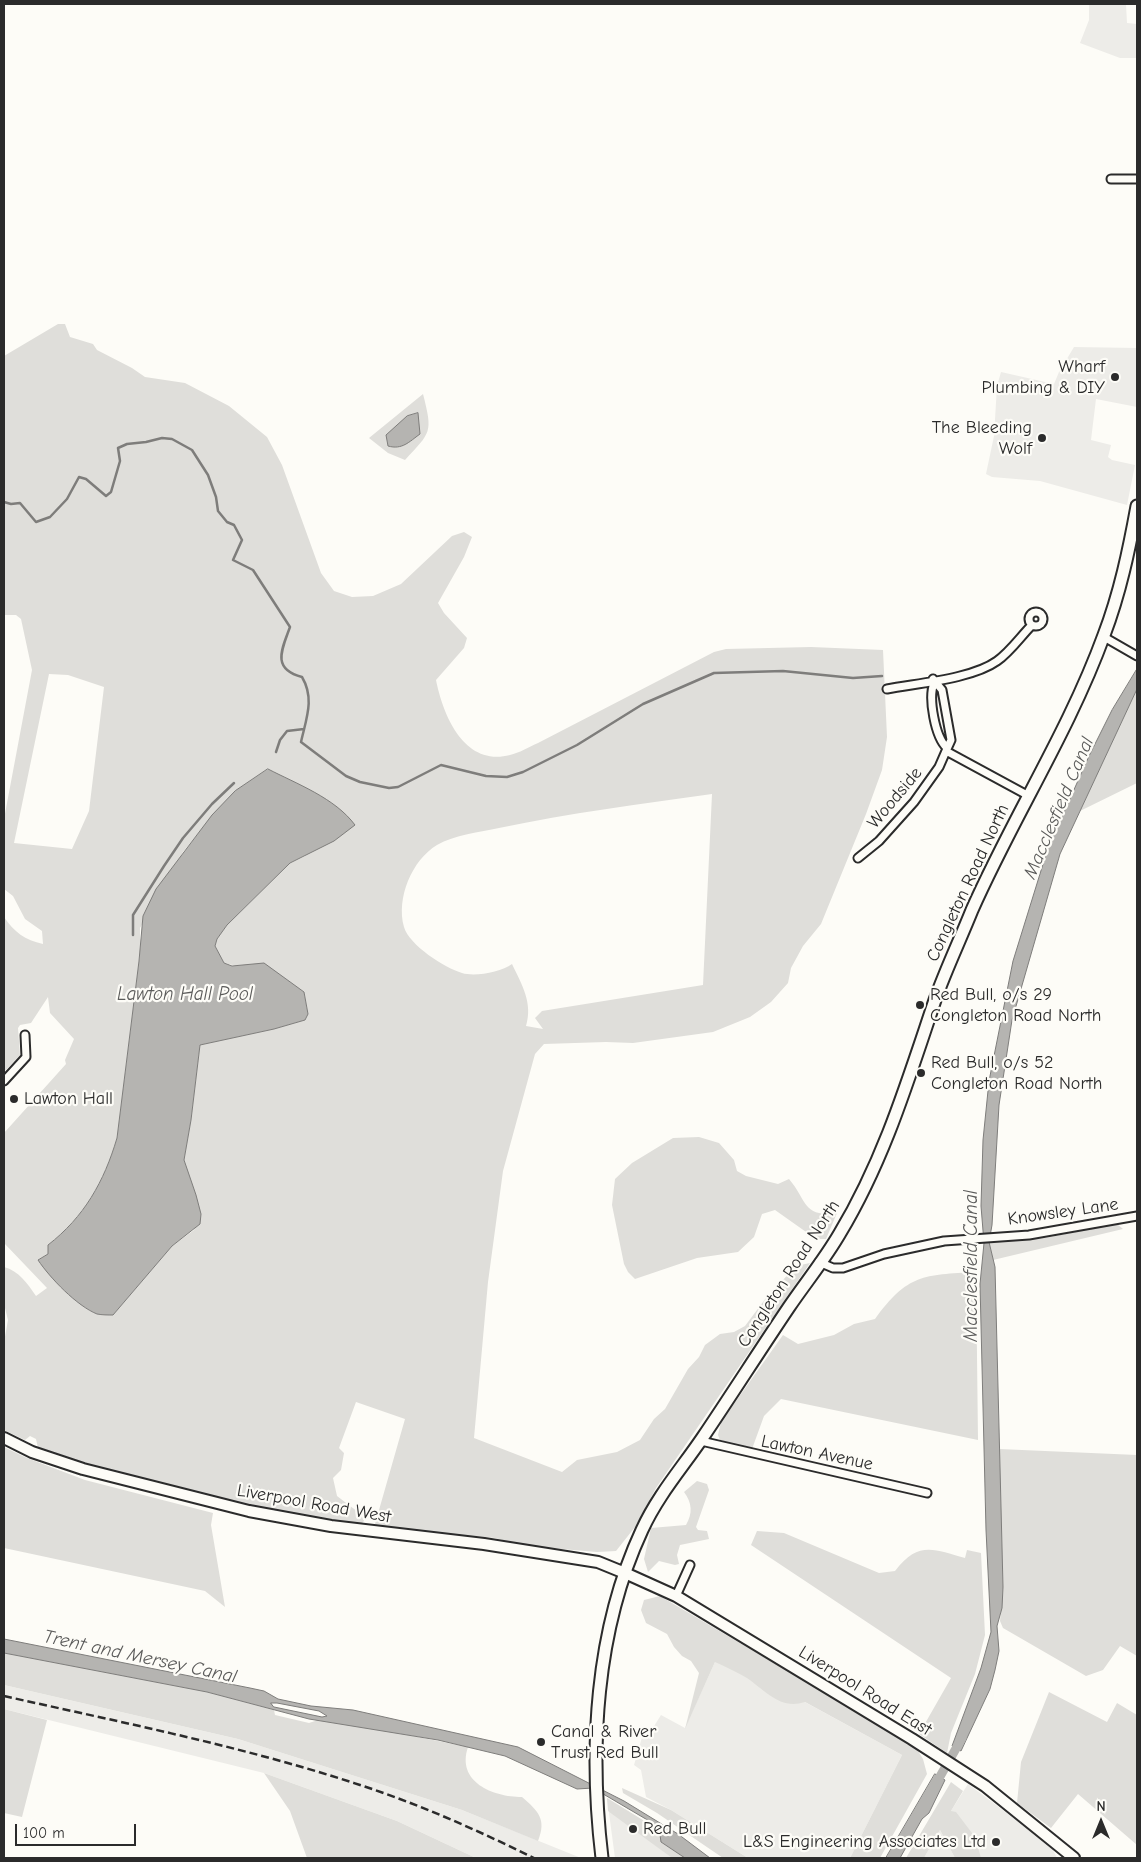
<!DOCTYPE html>
<html>
<head>
<meta charset="utf-8">
<style>
  body { margin:0 }
  #map { position:relative; width:1141px; height:1862px; overflow:hidden; background:#fdfcf7; font-family:"Comic Neue",sans-serif }
  canvas { display:block }
  .frame { position:absolute; inset:0; border:5px solid #2b2b2b; pointer-events:none }
  .north { position:absolute; left:1076px; top:1797px; width:50px; height:50px; -webkit-text-stroke:4px #fdfcf7; paint-order:stroke; rotate:0deg; font-size:14px; font-weight:700; line-height:20px; text-align:center; color:#2b2b2b }
  .north::after { content:''; display:block; margin:auto; width:18px; height:22px; background:#2b2b2b; clip-path:polygon(50% 0,100% 100%,50% 72%,0 100%) }
  .scale { position:absolute; left:15px; top:1824px; width:121px; height:22px; box-sizing:border-box; border:2px solid #2b2b2b; border-top:0; padding-left:6px; font-size:15px; line-height:18px; white-space:nowrap; color:#2b2b2b; -webkit-text-stroke:4px #fdfcf7; paint-order:stroke }
</style>
</head>
<body>
<div id="map">
<canvas width="1141" height="1862"></canvas>
<div class="frame"></div>
<div class="north">N</div>
<div class="scale">100 m</div>
</div>
<script>
const ctx = document.querySelector('canvas').getContext('2d');
ctx.lineJoin = 'round';
function fill(path, color) { ctx.fillStyle = color; ctx.fill(path, 'evenodd'); }
function trace(path, color, width, dash) { ctx.strokeStyle = color; ctx.lineWidth = width; ctx.lineCap = dash ? 'butt' : 'round'; ctx.setLineDash(dash || []); ctx.stroke(path); }
function drawText(font, color, halo, rows, align = 'center') {
  ctx.font = font + ' "Comic Neue",sans-serif'; ctx.lineWidth = 4.5; ctx.setLineDash([]); ctx.textBaseline = 'middle'; ctx.strokeStyle = halo; ctx.fillStyle = color; for (const [text, x, y, turn = 0] of rows) {
    ctx.save(); ctx.translate(x, y); ctx.rotate((+turn || 0) * Math.PI / 180); ctx.textAlign = isNaN(turn) ? turn : align; if (halo) ctx.strokeText(text, 0, 0); ctx.fillText(text, 0, 0); ctx.restore();
  }
}
const built = new Path2D(`
  M1089 4H1126L1127 23 1137 24V58H1120L1080 43 1089 20Z
  M1074 347 1137 348V407L1096 399 1091 440 1111 445 1108 457 1112 460 1135 465 1127 505 1040 481 992 477 986 474 994 436 997 386 1001 372 1054 384 1059 372Z
  M724 1658 902 1755 850 1858H748L671 1810 646 1797 641 1770 634 1765 645 1727 651 1731 661 1715 685 1728 715 1662Z
  M4 1685 238 1739 462 1810 581 1858H476L397 1821 264 1773 4 1709Z
  M968 1784 1051 1846 1057 1858H976L951 1811Z
  M607 1798 654 1827 657 1846 672 1858H615Z
  M940 1830 955 1858H924Z`);
const green = new Path2D(`
  M58 324H65L70 337 93 344 97 350 132 368 145 377 185 383 229 406 267 437 282 465 321 573 334 591 352 597 373 596 401 584 452 536 464 532 472 537 464 557 438 603 444 613 467 638 464 648 436 680C443 715 464 767 510 755 519 753 529 747 538 743L714 652 726 649 811 647 883 650 887 737 882 770 866 814 821 924 803 946 791 968 788 983 771 1002 750 1017 713 1032 633 1043 606 1042 544 1044 535 1054 503 1171 488 1282 474 1438 562 1472 577 1460 617 1452 640 1440 654 1419 665 1409 688 1369 699 1357 705 1345 720 1334 734 1332 745 1326 766 1298 796 1266 810 1263 656 1488 635 1527 616 1551 597 1552 526 1546 495 1538 380 1528 375 1524 405 1419 356 1402 339 1448 344 1453 341 1470 333 1478 337 1496 362 1515 364 1521 360 1525 260 1508 91 1467 38 1448 36 1439 30 1436 25 1440 4 1430V1342L8 1320 4 1304V1267C19 1271 27 1283 36 1296L47 1288 4 1243V1133L66 1064 65 1060 74 1039 50 1013 48 997 31 1023 20 1025 18 1028 20 1055 4 1072V917C14 932 25 940 43 944L42 931 25 919 13 896 4 889V819L32 670 21 619 16 615H4V356ZM49 674 68 675 104 687 89 811 72 849 14 843ZM268 769 334 805 305 856 290 863 227 925 217 939 215 946 224 963 280 976 304 992 308 1014 305 1020 274 1029 200 1045 191 1120 184 1160 201 1214 194 1230 172 1246 113 1315C108 1315 102 1315 97 1314 77 1306 49 1277 39 1259L48 1254V1245C84 1216 104 1182 117 1138L140 952V928L183 852 196 836ZM712 794 703 985 542 1011 535 1018 543 1029 526 1026C533 1003 522 985 512 964 501 972 475 977 462 973 445 968 409 945 404 927 396 898 412 860 437 845 454 835 480 832 499 828 570 813 640 804 712 794Z
  M423 394C433 433 431 432 405 460L388 453 369 438Z
  M1137 689V783L1080 811Z
  M699 1137 719 1143 734 1160 737 1171 746 1176 778 1184 789 1179C807 1200 803 1218 837 1213L826 1239H816L775 1210 762 1214 754 1237 738 1252 697 1258 635 1279 628 1272 624 1264 612 1205 615 1179 632 1163 673 1138Z
  M1117 1224 1123 1229 993 1260 989 1242 1045 1238Z
  M976 1272 978 1440 781 1399 764 1416 752 1449 720 1440 718 1435 721 1422 783 1335 798 1344 834 1335 854 1324 875 1319C908 1274 923 1275 976 1272Z
  M4 1447 27 1458 85 1480 213 1513 211 1525 225 1607 205 1591 4 1548Z
  M999 1449 1137 1455V1656L1120 1646 1103 1670 1086 1676 1003 1628 1000 1621 1003 1587Z
  M697 1481 707 1484 709 1490 696 1527 698 1530 707 1531 709 1539 680 1545 677 1555 679 1564 675 1565 659 1561 648 1572 644 1559 651 1528 686 1525C693 1513 692 1503 684 1492Z
  M757 1531 784 1533 879 1573 895 1571C918 1541 933 1549 965 1558L967 1550 981 1553 985 1635 975 1674 951 1733 947 1753 919 1734 951 1678 751 1545Z
  M660 1596 915 1746 923 1759 927 1774 880 1858H850L902 1755 805 1702C780 1710 766 1691 747 1678 737 1672 726 1667 715 1662L685 1729 699 1673 691 1661 682 1656 674 1647 667 1634 646 1623 641 1610 644 1600Z
  M4 1653 207 1692 274 1710 275 1715 309 1723 318 1720 378 1729 468 1747C456 1782 493 1797 522 1797 538 1811 547 1819 538 1841L462 1810 238 1739 4 1685Z
  M1049 1692 1107 1722 1117 1703 1137 1715V1845L1078 1794 1051 1828 1017 1803 1021 1762Z
  M4 1709 47 1720 22 1817 4 1813Z
  M264 1773 397 1821 476 1858H307L290 1811Z
  M951 1782 963 1791 951 1811 956 1812 975 1837 981 1858H955L940 1830 924 1858H906Z
  M622 1788 671 1810 748 1858H723L657 1813 623 1793Z
  M607 1798 654 1827 658 1832H660L661 1842 685 1858H672L608 1811Z`);
const water = new Path2D(`
  M418 413 420 434C409 442 402 450 388 446L386 435 407 416Z
  M1137 669V689L1060 854 1012 1020 999 1105 992 1225 989 1242 995 1267 1003 1587 1002 1608 997 1626 999 1651 995 1670 990 1689 961 1751 952 1746 981 1668 991 1632 986 1530 980 1284 984 1243 981 1206 983 1140 989 1081 1013 961 1048 848 1089 756 1112 710Z
  M268 769C297 784 335 798 355 825L334 841 290 863 227 925 217 939 215 946 224 963 232 966 264 963 304 992 308 1014 305 1020 274 1029 200 1045 191 1120 184 1160 196 1195 201 1214 200 1224 172 1246 113 1315C108 1315 102 1315 97 1314 77 1306 50 1278 38 1260L48 1254V1245C84 1217 104 1182 117 1138L139 961 143 916 156 889 212 815 235 791Z
  M4 1639 250 1688 264 1691 278 1699 311 1706 353 1710 518 1747 624 1801 678 1834 710 1858H685L661 1842 659 1828 656 1825 593 1788 577 1789 505 1756 438 1740 309 1719 207 1692 4 1653ZM271 1703H277L319 1711 327 1716 322 1717 274 1707Z
  M935 1774 945 1780 929 1813 922 1819 900 1858H886Z`);
const stream = new Path2D(`
  M4 502 11 504 20 503 36 522 50 517 67 499 79 477 86 479 106 496 111 492 120 461 118 448 127 444 146 442 162 438 172 439 192 450 208 475 216 497 218 511 227 522 234 525 242 540 233 560 253 570 290 627C282 649 271 669 302 677 315 699 306 719 301 742L346 776 360 782 389 788 398 787 441 765 486 776 507 777 523 772 577 745 643 704 714 673 783 671 853 678 882 676
  M276 752 280 740 287 731 304 729
  M133 935V915L164 866 183 838 212 804 234 783`);
const canal = new Path2D(`
  M934 1787 962 1738`);
const minor = new Path2D(`
  M1111 179H1137
  M1029 619a7 7 0 1 1 14 0a7 7 0 1 1-14 0Z
  M1104 637 1137 656
  M934 683C928 698 935 737 947 748
  M887 689C918 683 972 679 997 661 1010 652 1021 636 1032 625
  M946 751 1029 796
  M858 858 879 841 914 802 939 767 946 751 951 740 942 690 933 679
  M4 1081 26 1057 25 1035
  M819 1262 833 1268H843L884 1254 944 1241 1029 1235 1137 1216
  M701 1441 927 1493
  M676 1596 690 1565`);
const primary = new Path2D(`
  M4 1438 32 1452 83 1469 249 1511 331 1526 484 1544 598 1562 625 1573 676 1596 912 1739 985 1786 1074 1858`);
const trunk = new Path2D(`
  M602 1858C589 1750 595 1631 642 1530 658 1495 682 1468 703 1437 732 1394 760 1350 789 1307 806 1282 825 1259 840 1233 884 1160 908 1080 935 1000 946 969 960 940 972 910 1013 817 1069 731 1104 635 1120 593 1129 550 1137 506`);
const rail = new Path2D(`
  M4 1696C124 1723 246 1747 363 1786 421 1805 479 1831 534 1858`);
const markers = [
  [1115,377,5,"#2b2b2b"],
  [1042,438,5,"#2b2b2b"],
  [920,1005,5,"#2b2b2b"],
  [921,1073,5,"#2b2b2b"],
  [14,1099,5,"#2b2b2b"],
  [541,1742,5,"#2b2b2b"],
  [633,1829,5,"#2b2b2b"],
  [996,1842,5,"#2b2b2b"]
];
const poiNames = [
  ["Wharf",1105,367,"right"],
  ["Plumbing & DIY",1105,388,"right"],
  ["The Bleeding",1032,428,"right"],
  ["Wolf",1032,449,"right"],
  ["Red Bull, o/s 29",930,995],
  ["Congleton Road North",930,1016],
  ["Red Bull, o/s 52",931,1063],
  ["Congleton Road North",931,1084],
  ["Lawton Hall",24,1099],
  ["Canal & River",551,1732],
  ["Trust Red Bull",551,1753],
  ["Red Bull",643,1829],
  ["L&S Engineering Associates Ltd",986,1842,"right"]
];
const streetNames = [
  ["Woodside",895,798,-50],
  ["Congleton Road North",968,883,-65],
  ["Knowsley Lane",1063,1212,-8],
  ["Congleton Road North",789,1274,-57],
  ["Lawton Avenue",817,1453,12],
  ["Liverpool Road West",314,1504,10],
  ["Liverpool Road East",865,1691,32]
];
const waterNames = [
  ["Macclesfield Canal",1059,808,-67],
  ["Lawton Hall Pool",185,995],
  ["Macclesfield Canal",972,1266,-90],
  ["Trent and Mersey Canal",140,1657,12]
];
fill(built, '#edece8');
fill(green, '#dfdeda');
fill(water, '#b5b4b1');
trace(water, '#7e7d7b', 1);
trace(stream, '#7e7d7b', 2.5);
trace(canal, '#b5b4b1', 9);
trace(minor, '#2b2b2b', 11);
trace(primary, '#2b2b2b', 14);
trace(trunk, '#2b2b2b', 15);
trace(minor, '#fdfcf7', 7);
trace(primary, '#fdfcf7', 10);
trace(trunk, '#fdfcf7', 11);
trace(rail, '#2b2b2b', 2.5, [8, 4]);
for (const [x, y, r, color] of markers) { const dot = new Path2D(); dot.arc(x, y, r, 0, 2 * Math.PI); ctx.fillStyle = color; ctx.fill(dot); trace(dot, '#fdfcf7', 2); }
drawText('18px', '#2b2b2b', '#fdfcf7', poiNames, 'left');
drawText('18px', '#2b2b2b', '#fdfcf7', streetNames);
drawText('italic 19px', '#5b5b5a', '#fdfcf7', waterNames);
</script>
</body>
</html>
